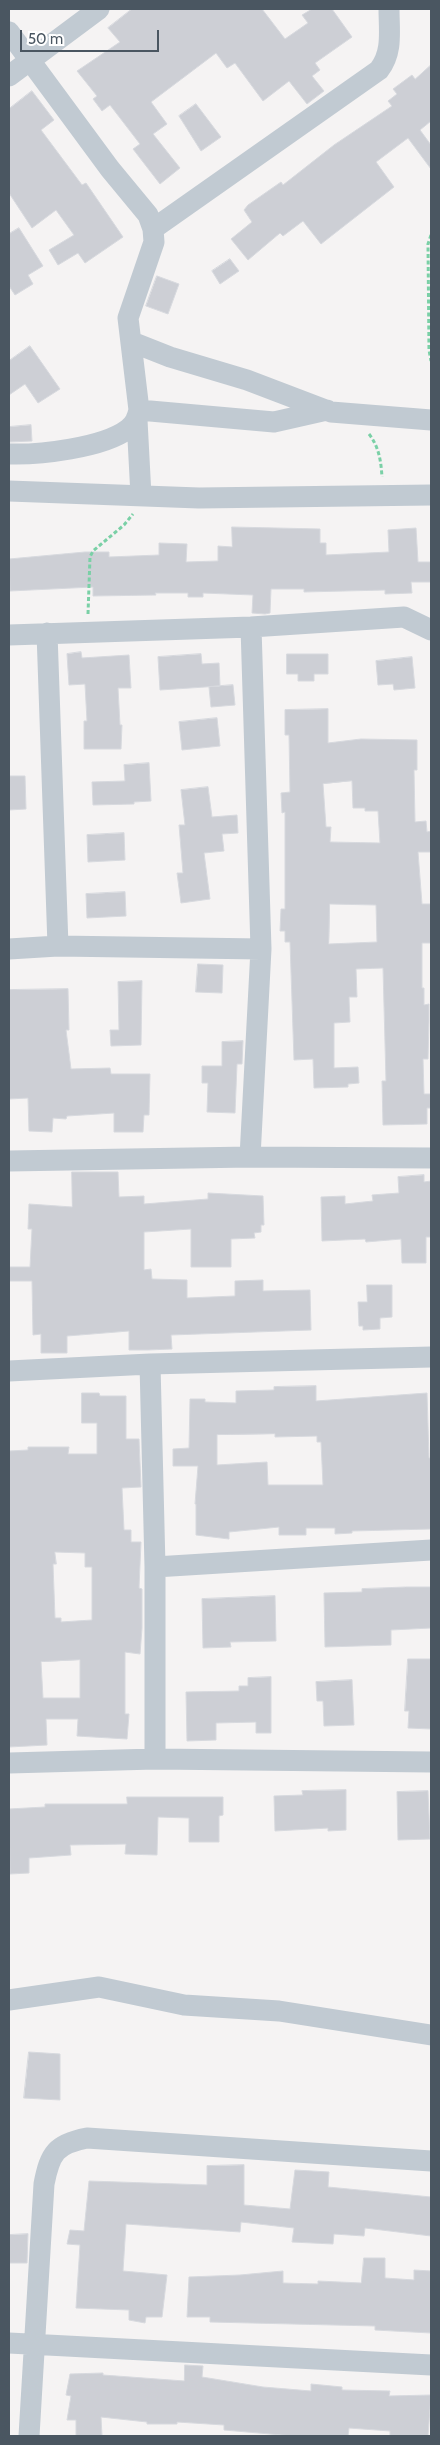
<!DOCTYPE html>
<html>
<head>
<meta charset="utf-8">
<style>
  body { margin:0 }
  #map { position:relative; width:440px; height:2445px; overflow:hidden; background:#f5f3f3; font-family:Cabin,sans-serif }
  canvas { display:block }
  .frame { position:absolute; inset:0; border:10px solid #4a5661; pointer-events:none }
  .scale { position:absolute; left:20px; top:30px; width:139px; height:22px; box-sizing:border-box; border:2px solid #4a5661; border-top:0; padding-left:6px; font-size:15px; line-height:18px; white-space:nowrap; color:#4a5661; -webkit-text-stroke:4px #fff; paint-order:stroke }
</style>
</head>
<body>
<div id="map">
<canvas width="440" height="2445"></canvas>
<div class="frame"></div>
<div class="scale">50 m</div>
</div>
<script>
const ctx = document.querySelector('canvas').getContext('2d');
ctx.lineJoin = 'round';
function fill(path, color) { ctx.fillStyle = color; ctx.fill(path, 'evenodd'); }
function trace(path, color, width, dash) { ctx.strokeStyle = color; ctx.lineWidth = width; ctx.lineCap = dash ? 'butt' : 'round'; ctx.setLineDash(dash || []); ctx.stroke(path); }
const building = new Path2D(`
  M132 9H262L285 39 308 23 302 15 312 9H332L352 37 315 63 320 70 312 76 324 91 307 104 289 81 263 101 235 63 227 68 216 53 151 102 167 124 153 134 180 168 160 184 133 149 140 144 110 105 102 111 93 99 97 96 77 71 120 42 108 28Z
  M431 65V121L420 130 431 145V169L408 138 376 162 394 187 321 244 303 221 283 236 280 233 248 260 231 239 252 222 244 210 248 205 281 182 283 185 334 145 392 106 388 101 397 94 393 89 412 75 415 79Z
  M32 91 54 120 41 130 82 185 86 183 123 237 85 263 78 253 58 265 49 250 74 235 56 210 32 228 9 193V109Z
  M196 104 221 137 201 151 179 116Z
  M19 228 43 266 28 275 33 284 15 295 9 286V234Z
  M230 259 239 271 220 284 212 271Z
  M157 276 179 284 168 314 146 306Z
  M30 346 60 389 38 403 25 384 9 395V361Z
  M31 425 32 441 9 442V427Z
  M232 527 320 529V543H326V555L389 552 388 530 416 528 418 562H431V582H411L412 593 385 594V590L304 592V589H271L270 613 265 614 252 613 253 595 203 593V597H188V593H155L156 595 93 596V587L10 591 9 559 85 552H109V557L159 555V543L187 544 186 562 218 561V546L232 547Z
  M81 652 82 658 129 655 131 688H118L120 725H122L121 749H84V721H87L85 684 69 685 67 654Z
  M201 654 202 664 219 663 220 686 160 690 158 657Z
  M287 654H328V674H314V681H298V674H287Z
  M412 657 415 688 394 690 393 684 378 685 376 661Z
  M233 685 235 705 211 707 209 687Z
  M328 709V743L361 739 417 740V770H414L415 822 426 821 427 832 431 831V852H418L422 904H431V943H422V988H424V1005L429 1004V1021L428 1059H423L424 1094H431V1108H427V1124L383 1125 382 1081H386L383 968 356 969 357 997H349L350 1022 334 1023V1068L358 1067 359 1083 348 1084V1087L314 1088 313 1059 294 1060 290 942H285V931H280L281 909H285V812L282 813 281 793 290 792 289 735H285V710ZM352 781 353 808H365V811H378L380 843 330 842 331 827H326L323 784ZM330 904 376 905 377 942 329 944Z
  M217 718 220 746 182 750 179 722Z
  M149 763 151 801 134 802V804L93 805 92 782 125 781 124 765Z
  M9 776H25L26 809 9 810Z
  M208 787 212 817 237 815 238 833 222 834 224 851 204 853 210 899 181 903 177 873H183L179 825H185L181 790Z
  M124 833 125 860 88 862 87 835Z
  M125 892 126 916 87 918 86 894Z
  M198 964 223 965 222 993 196 992Z
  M142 981 141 1045 111 1046 110 1030H119L118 982Z
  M68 989 69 1030H66L71 1069 110 1068 111 1074H150L149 1115H144L143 1132H114V1113L67 1116 66 1119 53 1118 52 1132 29 1131 28 1098 9 1099V990Z
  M243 1041 242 1064H237L235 1113 207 1112 208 1083H202V1066H222V1042Z
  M72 1172H118L119 1197 144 1196V1204L208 1199V1193L263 1196 264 1225H261V1232L254 1233 255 1238 231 1239V1267H191V1229L144 1232V1270L151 1269 152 1279 187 1280V1298L235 1296V1281L263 1280V1291L310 1290 311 1330 171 1335 172 1349 148 1350H129V1331L67 1336V1353H41V1334L33 1335 32 1281H9V1267H30L32 1229H28L29 1204 72 1207Z
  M424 1175V1182L431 1181V1237H426V1263H402L401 1239 366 1242 365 1239 322 1241 321 1197 345 1196V1204L373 1201 372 1195 399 1193 398 1177Z
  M367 1285H392V1317L380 1318V1329L363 1330V1326H359L358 1302H367Z
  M316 1386V1401L427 1393 429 1458H431V1529L352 1531V1533L335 1534V1528H306V1535H279V1527L229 1532V1539L196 1535V1504H195L198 1466H173V1449L189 1448 190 1399H205V1402L236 1403V1391L274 1390V1387ZM275 1434V1437L317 1436V1442H321L323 1485H268L267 1462 217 1465V1435Z
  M82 1393H99L100 1396H126V1439H139L141 1487 122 1488 124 1530H131V1542H141L139 1588 142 1589V1628L140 1654 125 1652V1714H129L127 1739 77 1736 78 1719H46L47 1745 9 1747V1451L28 1450V1447H69L68 1454H97V1423H82ZM55 1552 85 1553V1567H92V1620L61 1622V1618H55L53 1564H56ZM80 1660V1698H43L41 1662Z
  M406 1587H431V1628L391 1630V1645L325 1647 324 1593 362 1592V1589Z
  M275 1596 276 1641 230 1642 231 1647 203 1648 202 1599Z
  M408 1659H431V1729L408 1728 409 1711H405Z
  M271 1677V1733H256V1722L216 1723V1740L187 1741 186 1692 239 1691V1686H248V1678Z
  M352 1680 354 1725 324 1726 323 1701H317L316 1682Z
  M346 1790V1830L328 1831V1828L275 1831 274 1796 303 1795 302 1791Z
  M428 1791 430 1839 398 1840 397 1792Z
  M127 1797H223V1815L219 1816V1842H189V1818L158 1817 157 1855 125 1854 126 1844 70 1845 71 1855 29 1858V1873L10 1874 9 1809 45 1807V1804H127Z
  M29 2052 60 2054V2100L24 2098Z
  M244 2165V2205L290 2209 295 2170 329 2172 328 2187 431 2197V2236L365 2228 364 2236 334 2234 333 2244 292 2242 294 2228 241 2222 240 2232 126 2224 123 2271 167 2275 162 2317H146L145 2323 129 2320V2310L76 2308 80 2245 67 2244 70 2230 84 2231 89 2181 207 2185V2166Z
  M28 2234 27 2263H9V2235Z
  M364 2258H385V2278L414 2280V2270L431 2271V2333L375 2330V2326L210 2322V2317H187L189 2277 240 2275 283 2271V2283L318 2284V2281L361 2283Z
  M185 2365 203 2366 202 2377 263 2387 311 2391V2384L342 2387V2390L390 2391 389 2396 431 2395 428 2436H390V2431L349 2428 348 2436H293L224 2430V2425L177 2422V2424H147V2422L101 2417 102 2436H76V2420H67L71 2396 66 2395 70 2374 103 2373V2375L184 2381Z`);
const path = new Path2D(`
  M431 235 428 244 429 350 431 361
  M369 434C379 447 381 461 382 477
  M88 614 90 557 93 551 124 525 133 514`);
const street = new Path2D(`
  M9 32 110 169 148 215 153 229 154 242 128 318 139 410C137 418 135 424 128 429 103 448 39 455 9 454
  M9 76 99 9
  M153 229 379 70C393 52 389 31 389 9
  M132 342 170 357 247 380 331 412 431 420
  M139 410 274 422 327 410
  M137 420 141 496
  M9 491 199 498 431 495
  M47 633 58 946
  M9 635 251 627 404 617 431 630
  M9 949 58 946 261 949
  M250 1157 261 949 251 627
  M9 1161 250 1157 431 1158
  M150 1364 155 1567V1759
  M9 1371 150 1364 431 1357
  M155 1567 431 1550
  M9 1763 155 1759 431 1762
  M9 2000 99 1987 184 2005 279 2011 431 2035
  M9 2343 431 2365
  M29 2436 44 2184C50 2153 56 2144 87 2138L431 2161`);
fill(building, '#cdcfd5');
trace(building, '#d7d9de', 1);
trace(path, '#7ad0a6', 3, [4, 2.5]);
trace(street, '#c1cad2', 21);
</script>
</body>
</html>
